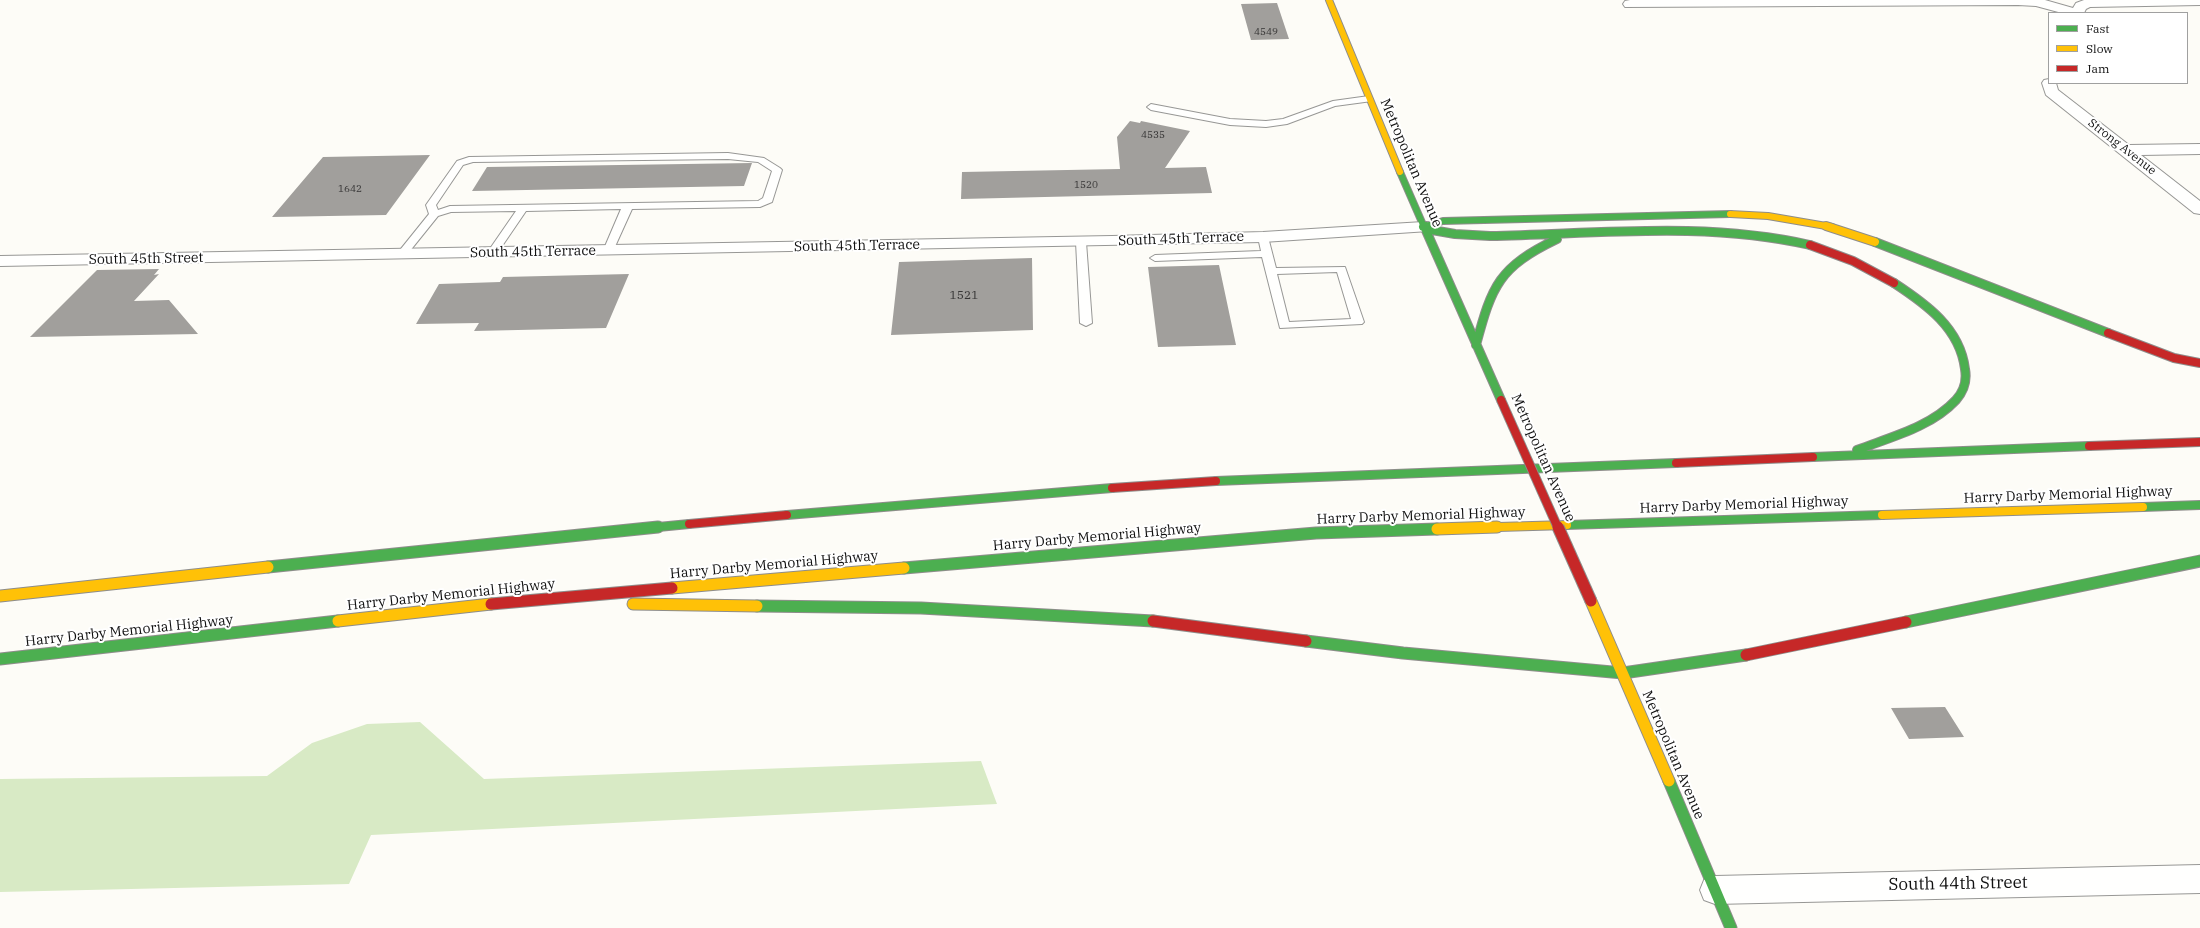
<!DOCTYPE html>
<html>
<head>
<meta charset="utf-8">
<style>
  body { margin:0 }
  #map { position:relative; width:2200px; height:928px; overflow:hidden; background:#fdfcf7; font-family:"IBM Plex Serif",serif }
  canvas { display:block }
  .legend { position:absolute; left:2048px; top:12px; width:140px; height:72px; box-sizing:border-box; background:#fff; border:1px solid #a0a0a0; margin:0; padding:5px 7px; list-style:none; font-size:12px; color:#111 }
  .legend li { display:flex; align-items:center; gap:8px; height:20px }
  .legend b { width:20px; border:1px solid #a0a0a0 }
</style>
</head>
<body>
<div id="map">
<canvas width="2200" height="928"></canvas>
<ul class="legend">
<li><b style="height:5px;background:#4caf50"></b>Fast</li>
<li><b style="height:5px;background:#ffc107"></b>Slow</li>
<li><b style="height:5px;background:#c62828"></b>Jam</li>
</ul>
</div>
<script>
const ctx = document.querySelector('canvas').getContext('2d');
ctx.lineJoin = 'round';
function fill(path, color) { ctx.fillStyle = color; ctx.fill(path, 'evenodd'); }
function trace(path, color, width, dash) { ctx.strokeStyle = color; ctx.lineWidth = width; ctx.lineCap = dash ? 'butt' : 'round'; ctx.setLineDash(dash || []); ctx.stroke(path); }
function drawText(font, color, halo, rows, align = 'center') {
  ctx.font = font + ' "IBM Plex Serif",serif'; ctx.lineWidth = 4; ctx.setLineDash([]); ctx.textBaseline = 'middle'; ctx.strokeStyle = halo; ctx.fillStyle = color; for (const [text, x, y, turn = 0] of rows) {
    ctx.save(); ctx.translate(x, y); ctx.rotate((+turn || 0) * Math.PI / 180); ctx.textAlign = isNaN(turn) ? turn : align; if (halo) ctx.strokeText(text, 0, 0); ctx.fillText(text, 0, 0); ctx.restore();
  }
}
const forest = new Path2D(`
  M420 722 484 779 981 761 997 804 371 835 349 884 0 892V779L267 776 312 743 367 724Z`);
const building = new Path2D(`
  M1277 3 1289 39 1251 40 1241 4Z
  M1130 121 1140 123 1141 121 1190 131 1165 168 1206 167 1212 193 961 199 962 172 1120 169 1117 137Z
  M430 155 386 215 272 217 323 157Z
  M752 163 744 186 472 191 487 167Z
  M1032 258 1033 330 891 335 899 262Z
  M1219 265 1236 345 1158 347 1148 267Z
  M159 269 154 275 159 274 134 301 169 300 198 334 30 337 97 270Z
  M629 274 606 328 474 331 479 323 416 324 439 284 500 282 503 277Z
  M1945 707 1964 737 1909 739 1891 708Z`);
const lane = new Path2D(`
  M1369 96 1373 99 1372 101 1335 106 1287 124 1266 127 1230 125 1151 110 1147 107 1151 104 1230 119 1266 121 1283 119 1333 101Z
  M728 153 764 158 780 168 782 170 772 202 760 207 632 209 613 251 608 254 603 251 621 209 526 211 496 255 492 256 487 253 516 211 451 212 438 216 405 257H397L396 255 429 214 426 205 457 161 469 157ZM728 159 758 162 772 171 763 198 758 201 450 206 438 210 436 205 463 165 473 162Z
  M1263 234 1268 237 1276 268 1345 267 1364 322 1362 324 1280 328 1262 257 1155 261 1150 258 1155 255 1261 251 1258 237ZM1337 272 1351 319 1289 322 1277 274Z
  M1081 239 1086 242 1092 323 1086 326 1080 323 1076 242Z`);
const street = new Path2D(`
  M1630 0H2045L2073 8 2076 3 2084 0H2200V5L2090 7 2086 9 2084 13H2062L2036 6 2018 5 1625 7 1623 4 1625 1Z
  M2049 79V83H2056L2058 90 2129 145 2200 144V154L2141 155 2200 201V214L2194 213 2046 95 2042 83 2044 80Z
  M1423 222 1429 223 1432 227 1429 231 1263 242 0 266V256L1112 236 1263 232Z
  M2200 865V893L1715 904 1704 900 1700 890 1704 880 1715 876Z`);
const fastFar2 = new Path2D(`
  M1400 172 1424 227
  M1423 227 1443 221 1730 214`);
const fastFar1 = new Path2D(`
  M1424 226 1501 400
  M1423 227 1426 226
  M1432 230 1455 234 1490 236C1597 234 1705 221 1810 245
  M1875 242 2108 333
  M1476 345C1492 285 1499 267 1557 239
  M1857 450C1891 437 1931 427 1956 400 1964 391 1967 380 1965 369 1960 328 1926 304 1894 283
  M1813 457 2089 446
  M1216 481 1676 463
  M2143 507 2200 505
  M787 515 1112 488
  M1567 525 1882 515
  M648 528 689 524`);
const fast = new Path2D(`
  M268 567 658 527
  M904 568 1316 533 1437 529
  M757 606 921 608 1153 621
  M1906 622 2200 561
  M1306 641 1403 653 1623 673 1746 655
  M0 659 338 621
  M1669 781 1731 928`);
const slowFar2 = new Path2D(`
  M1329 0 1400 172
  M1730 214 1768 216 1832 227`);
const slowFar1 = new Path2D(`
  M1826 226 1875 242
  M1882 515 2143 507
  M1464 528 1567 525`);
const slow = new Path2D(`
  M1437 529 1497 527
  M672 588 904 568
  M0 596 268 567
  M1591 601 1669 781
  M633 604 757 606
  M338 621 491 604`);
const jamFar1 = new Path2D(`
  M1810 245 1853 261 1894 283
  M2108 333 2174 358 2200 363
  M2089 446 2200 442
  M1676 463 1813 457
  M1112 488 1216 481
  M689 524 787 515`);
const jam = new Path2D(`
  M491 604 672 588
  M1153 621 1306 641
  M1746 655 1906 622`);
const jamBridgeFar1 = new Path2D(`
  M1501 400 1558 528`);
const jamBridge = new Path2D(`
  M1558 527 1591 601`);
const farNumbernames = [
  ["4549",1266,32],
  ["4535",1153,135],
  ["1520",1086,185],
  ["1642",350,189]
];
const farStreetnames = [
  ["Strong Avenue",2122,147,38]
];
const numberNames = [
  ["1521",964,296]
];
const streetNames = [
  ["Metropolitan Avenue",1411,163,67],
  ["South 45th Terrace",1181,239,-2],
  ["South 45th Terrace",857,246,-1],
  ["South 45th Terrace",533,252,-1],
  ["South 45th Street",146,259,-1],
  ["Metropolitan Avenue",1543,458,66],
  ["Harry Darby Memorial Highway",2068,495,-2],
  ["Harry Darby Memorial Highway",1744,505,-2],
  ["Harry Darby Memorial Highway",1421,516,-2],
  ["Harry Darby Memorial Highway",1097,537,-5],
  ["Harry Darby Memorial Highway",774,565,-5],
  ["Harry Darby Memorial Highway",451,595,-6],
  ["Harry Darby Memorial Highway",129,631,-6],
  ["Metropolitan Avenue",1673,755,67]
];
const nearStreetnames = [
  ["South 44th Street",1958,884,-1]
];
fill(forest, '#d8eac5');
fill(building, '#a19f9c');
trace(lane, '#979795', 2);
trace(street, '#979795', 2);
trace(fastFar2, '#8e8d8b', 8);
trace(fastFar1, '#8e8d8b', 10);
trace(fast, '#8e8d8b', 13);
trace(slowFar2, '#8e8d8b', 8);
trace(slowFar1, '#8e8d8b', 10);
trace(slow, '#8e8d8b', 13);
trace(jamFar1, '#8e8d8b', 10);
trace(jam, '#8e8d8b', 13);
fill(lane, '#fffffe');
fill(street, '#fffffe');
trace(fastFar2, '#4caf50', 6);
trace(fastFar1, '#4caf50', 8);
trace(fast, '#4caf50', 11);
trace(slowFar2, '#ffc107', 6);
trace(slowFar1, '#ffc107', 8);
trace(slow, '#ffc107', 11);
trace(jamFar1, '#c62828', 8);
trace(jam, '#c62828', 11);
trace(jamBridgeFar1, '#8e8d8b', 10, []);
trace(jamBridge, '#8e8d8b', 13, []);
trace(jamBridgeFar1, '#c62828', 8);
trace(jamBridge, '#c62828', 11);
drawText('10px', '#353434', null, farNumbernames);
drawText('12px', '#111', '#fff', farStreetnames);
drawText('12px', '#353434', null, numberNames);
drawText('14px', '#111', '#fff', streetNames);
drawText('17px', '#111', '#fff', nearStreetnames);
</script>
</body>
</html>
